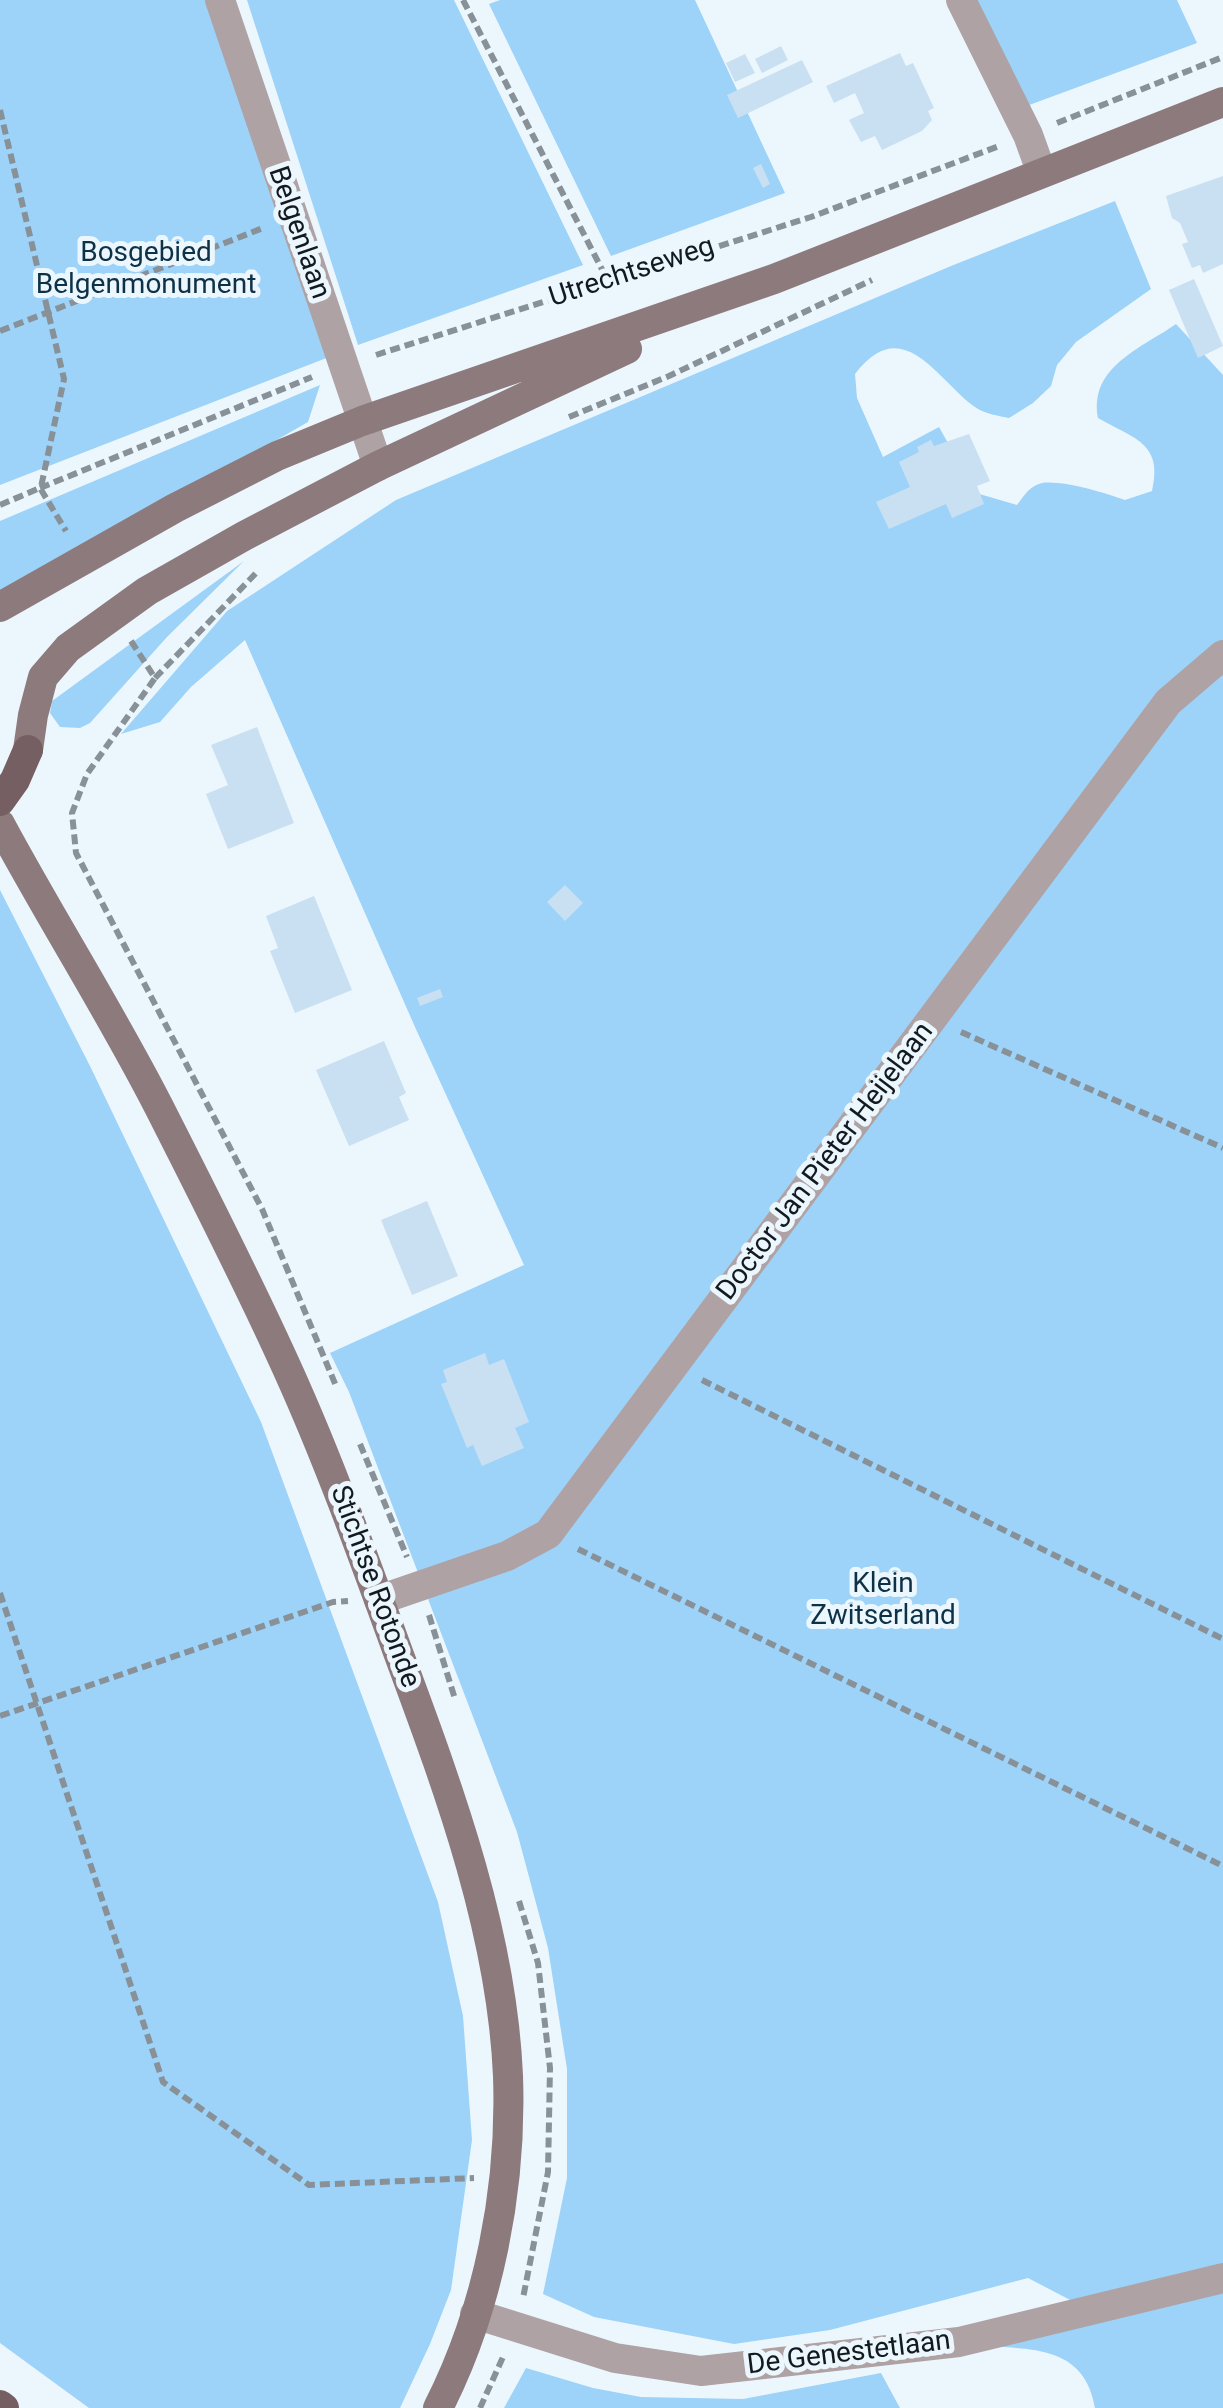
<!DOCTYPE html>
<html>
<head>
<meta charset="utf-8">
<style>
  body { margin:0 }
  canvas { display:block; background:#ecf6fd }
</style>
</head>
<body>
<canvas width="1223" height="2408"></canvas>
<script>
const ctx = document.querySelector('canvas').getContext('2d');
ctx.lineJoin = 'round';
function fill(path, color) { ctx.fillStyle = color; ctx.fill(path, 'evenodd'); }
function trace(path, color, width, dash) { ctx.strokeStyle = color; ctx.lineWidth = width; ctx.lineCap = dash ? 'butt' : 'round'; ctx.setLineDash(dash || []); ctx.stroke(path); }
function drawText(font, color, halo, rows, align = 'center') {
  ctx.font = font + ' Roboto,sans-serif'; ctx.lineWidth = 10; ctx.setLineDash([]); ctx.textBaseline = 'middle'; ctx.strokeStyle = halo; ctx.fillStyle = color; for (const [text, x, y, turn = 0] of rows) {
    ctx.save(); ctx.translate(x, y); ctx.rotate((+turn || 0) * Math.PI / 180); ctx.textAlign = isNaN(turn) ? turn : align; if (halo) ctx.strokeText(text, 0, 0); ctx.fillText(text, 0, 0); ctx.restore();
  }
}
const green = new Path2D(`
  M0 0H207L329 357 0 485Z
  M247 0H454L583 265 358 345Z
  M500 0H695L785 193 611 256 489 4Z
  M966 0H1177L1197 43 1013 111Z
  M1115 201 1151 289 1076 342 1057 365 1051 386 1033 403 1009 418C999 416 987 414 978 409 939 384 904 309 855 374L857 398 883 457 939 427 976 493 1017 505C1024 496 1029 486 1042 483 1063 480 1105 493 1125 500L1152 491C1164 442 1132 438 1098 418 1089 367 1140 349 1176 324L1223 375V2408H1095C1085 2347 1034 2349 984 2346L1099 2315 1028 2278 830 2330 734 2344 594 2317 543 2294 567 2178V2069L548 1948 517 1832 349 1392 330 1353 524 1265 415 1027 245 640 191 687 160 722 121 734 227 611 396 500 951 266Z
  M320 385 308 422 0 599V521Z
  M244 561 167 637 90 723 80 728 60 727 50 713 52 701Z
  M0 890 90 1066 261 1422 438 1902 463 2016 472 2140 451 2290 430 2344 400 2408H89L0 2343Z
  M526 2368 593 2388 641 2397 743 2399 881 2373 900 2408H504Z`);
const building = new Path2D(`
  M781 46 788 60 762 73 755 59Z
  M900 53 906 66 913 63 934 108 928 111 932 120 922 131 882 150 875 136 861 142 849 120 864 113 855 93 834 103 826 86Z
  M745 54 755 73 735 82 726 63Z
  M802 60 813 82 738 118 727 95Z
  M761 164 770 184 763 188 753 168Z
  M1223 176V264L1203 273 1200 265 1192 268 1182 244 1188 242 1180 223 1172 218 1166 196Z
  M1194 279 1223 346 1198 358 1169 290Z
  M969 434 990 481 977 486 984 504 952 518 946 504 889 529 876 502 910 487 899 462 919 452 917 447 931 440 934 446Z
  M257 727 294 823 228 849 206 794 228 785 211 745Z
  M565 885 583 903 565 921 547 902Z
  M314 896 352 990 295 1013 270 951 278 948 266 916Z
  M440 989 443 997 420 1006 417 998Z
  M384 1041 406 1093 399 1097 409 1120 349 1146 316 1070Z
  M427 1201 458 1276 412 1295 381 1220Z
  M485 1353 489 1365 504 1359 529 1422 515 1428 524 1448 482 1466 473 1445 467 1448 441 1384 447 1382 443 1370Z`);
const path = new Path2D(`
  M463 0 608 281
  M0 110 64 379 41 487
  M1057 123 1223 57
  M0 331 263 228
  M376 355 811 217 999 146
  M569 417 669 376 872 280
  M40 488 312 377
  M0 505 40 488 66 531
  M131 641 155 678 87 774 72 813 76 853 262 1209 336 1386
  M155 678 258 571
  M961 1032 1223 1148
  M702 1380 1223 1639
  M360 1444 407 1557
  M578 1549 1223 1866
  M0 1593 163 2082 309 2185 474 2178
  M429 1615 455 1699
  M0 1716 333 1602 348 1601
  M519 1901 538 1963 550 2068 548 2172 523 2298
  M480 2408 503 2357`);
const street = new Path2D(`
  M220 0 378 466
  M961 0 1028 135 1041 171
  M379 1600 507 1556 548 1534 1168 702 1223 655
  M475 2314 615 2358 701 2371 959 2342 1223 2278`);
const secondary = new Path2D(`
  M0 607 175 508 277 456 362 421 774 279 1223 102
  M28 750 33 715 43 677 68 648 147 591 244 536 378 466 627 349
  M0 824C51 919 110 1011 159 1107 200 1188 242 1270 280 1353 327 1454 364 1559 402 1663 451 1795 502 1935 508 2076 512 2188 489 2308 438 2408`);
const primary = new Path2D(`
  M0 801 15 780 28 750
  M0 2405 4 2408`);
const streetNames = [
  ["Belgenlaan",298,233,71],
  ["Utrechtseweg",632,273,-18],
  ["Doctor Jan Pieter Heijelaan",826,1162,-53],
  ["Stichtse Rotonde",374,1587,70],
  ["De Genestetlaan",849,2354,-7]
];
const parkNames = [
  ["Bosgebied",146,254],
  ["Belgenmonument",146,286],
  ["Klein",883,1585],
  ["Zwitserland",883,1617]
];
fill(green, '#9dd3f9');
fill(building, '#c9e0f2');
trace(path, '#889197', 6, [10, 5]);
trace(street, '#afa2a4', 30);
trace(secondary, '#8d7a7d', 30);
trace(primary, '#755f62', 30);
drawText('28px', '#121a20', '#ecf6fd', streetNames);
drawText('28px', '#0d3147', '#ecf6fd', parkNames);
</script>
</body>
</html>
